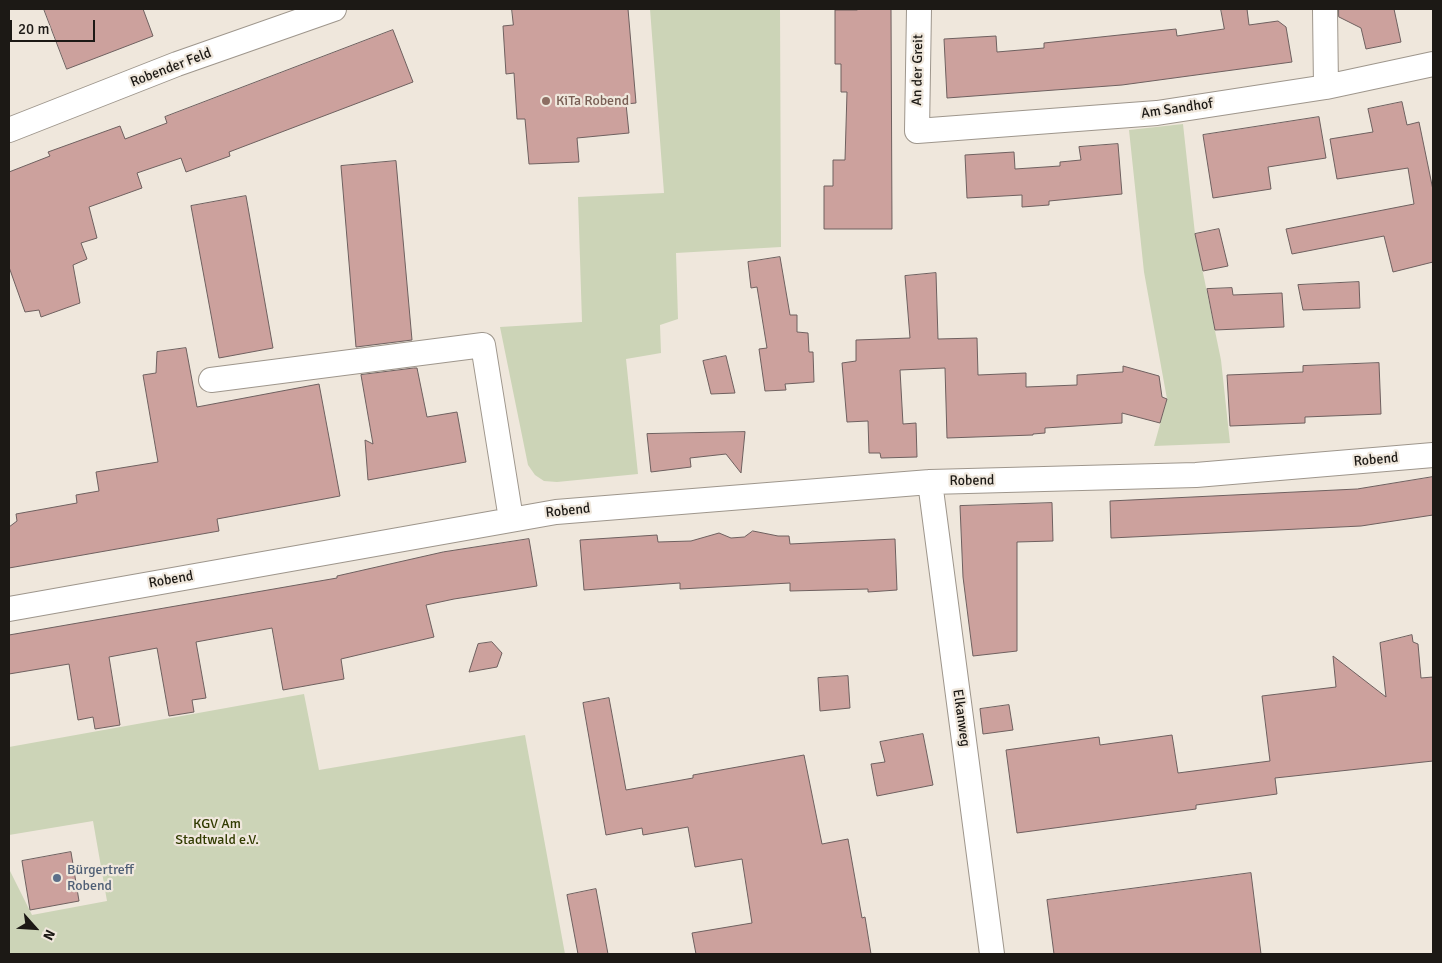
<!DOCTYPE html>
<html>
<head>
<meta charset="utf-8">
<style>
  body { margin:0 }
  #map { position:relative; width:1442px; height:963px; overflow:hidden; background:#efe7dc; font-family:Signika,sans-serif }
  canvas { display:block }
  .frame { position:absolute; inset:0; border:10px solid #1c1915; pointer-events:none }
  .north { position:absolute; left:10px; top:903px; width:50px; height:50px; -webkit-text-stroke:4px #efe7dc; paint-order:stroke; rotate:116deg; font-size:14px; font-weight:700; line-height:20px; text-align:center; color:#1c1915 }
  .north::after { content:''; display:block; margin:auto; width:18px; height:22px; background:#1c1915; clip-path:polygon(50% 0,100% 100%,50% 72%,0 100%) }
  .scale { position:absolute; left:10px; top:20px; width:85px; height:22px; box-sizing:border-box; border:2px solid #1c1915; border-top:0; padding-left:6px; font-size:15px; line-height:18px; white-space:nowrap; color:#1c1915; -webkit-text-stroke:4px #efe7dc; paint-order:stroke }
</style>
</head>
<body>
<div id="map">
<canvas width="1442" height="963"></canvas>
<div class="frame"></div>
<div class="north">N</div>
<div class="scale">20 m</div>
</div>
<script>
const ctx = document.querySelector('canvas').getContext('2d');
ctx.lineJoin = 'round';
function fill(path, color) { ctx.fillStyle = color; ctx.fill(path, 'evenodd'); }
function trace(path, color, width, dash) { ctx.strokeStyle = color; ctx.lineWidth = width; ctx.lineCap = dash ? 'butt' : 'round'; ctx.setLineDash(dash || []); ctx.stroke(path); }
function drawText(font, color, halo, rows, align = 'center') {
  ctx.font = font + ' Signika,sans-serif'; ctx.lineWidth = 4.5; ctx.setLineDash([]); ctx.textBaseline = 'middle'; ctx.strokeStyle = halo; ctx.fillStyle = color; for (const [text, x, y, turn = 0] of rows) {
    ctx.save(); ctx.translate(x, y); ctx.rotate((+turn || 0) * Math.PI / 180); ctx.textAlign = isNaN(turn) ? turn : align; if (halo) ctx.strokeText(text, 0, 0); ctx.fillText(text, 0, 0); ctx.restore();
  }
}
const green = new Path2D(`
  M650 9H780L781 247 676 253 678 319 660 325 661 353 626 359 638 474 557 482 544 481 535 475 528 465 500 327 582 322 578 197 664 193Z
  M1183 124 1195 234 1221 360 1230 443 1154 446 1167 399 1144 272 1129 130Z
  M304 694 319 770 525 735 565 954H9V869L32 915 107 901 93 821 9 835V747Z`);
const building = new Path2D(`
  M44 9H143L153 36 67 69Z
  M512 9H628L636 103 626 104 629 133 577 138 579 162 529 164 525 119H517L514 73 506 74 503 26 513 25Z
  M857 9H891L892 229H824V186H833V160H845L847 92H841V64H835V10H857Z
  M1221 9H1247L1249 25 1278 21 1286 27 1292 62 1122 85 947 98 944 39 996 36 997 52 1044 48V43L1176 29 1177 36 1224 29Z
  M1339 9H1394L1401 42 1366 49 1361 28 1339 17Z
  M393 30 413 82 229 152 230 156 186 172 181 158 137 173 142 188 89 207 97 238 81 243 87 259 73 265 80 303 41 317 39 310 25 312 9 267V172L50 156 48 152 120 126 125 139 167 123 165 117Z
  M1402 102 1407 125 1419 122 1433 190V262L1393 272 1384 236 1292 254 1286 229 1414 204 1408 168 1337 179 1330 139 1373 132 1368 109Z
  M1319 117 1326 158 1268 167 1271 189 1213 198 1203 135Z
  M1118 144 1122 194 1049 201V205L1022 207V195L967 198 965 155 1014 152 1015 169 1060 166V162L1081 160 1079 147Z
  M396 161 412 340 356 347 341 166Z
  M246 196 273 348 219 358 191 206Z
  M1219 229 1228 266 1203 271 1195 234Z
  M780 257 790 315H797V332L808 333 809 352H813L814 382 785 384 786 390 765 391 759 349 767 348 757 287 751 288 748 262Z
  M936 273 938 339 977 338 978 375 1026 373V387L1077 385V375L1123 372V366L1159 376 1162 397 1167 399 1160 423 1122 413V423L1045 428V433L1033 434V435L947 438 945 368 900 370 903 424 916 423 917 457 881 458 880 453H869L868 421 847 422 842 363 856 361V340L910 338 905 276Z
  M1359 282 1360 308 1303 310 1298 285Z
  M1232 288 1233 295 1282 293 1284 327 1215 330 1207 289Z
  M186 348 197 407 319 384 340 496 217 519 219 531 9 568V527L17 521 16 514 77 503 76 495 99 491 96 472 158 462 143 375 156 373 157 352Z
  M726 356 735 393 711 394 703 361Z
  M1379 363 1381 414 1305 417V423L1230 426 1227 375 1303 372V366Z
  M414 368H417L427 417 457 412 466 462 368 480 365 440 373 444 361 375Z
  M745 432 741 473 726 454 690 458 691 467 651 472 647 434Z
  M1433 477V515L1361 526 1111 538 1110 501 1357 489Z
  M1052 503 1053 541 1017 542V651L973 656 963 577 960 506Z
  M753 531 778 536H789L790 544 895 539 897 590 868 592V589L790 591V583L680 589V583L584 590 580 540 657 535 658 542 691 541 719 533 731 538 744 537Z
  M529 539 537 586 454 599 426 605 434 637 341 659 344 679 283 690 272 628 196 642 206 698 192 700 194 712 169 716 157 648 109 657 120 725 95 729 93 717 78 720 69 664 9 674V635L337 578V576L443 552Z
  M1412 635 1413 642 1418 644 1421 678 1433 677V761L1275 778 1277 794 1196 805V809L1017 833 1006 750 1099 737 1100 745 1172 735 1178 773 1270 761 1262 696 1336 687 1333 656 1386 697 1380 643Z
  M492 642 502 653 497 667 469 672 478 644Z
  M848 676 850 708 820 711 818 678Z
  M609 698 626 790 693 778V775L804 755 822 844 848 839 862 918 865 917 871 954H696L692 933 752 923 742 859 695 867 688 827 643 835 642 828 606 835 583 703Z
  M1009 705 1013 730 983 734 980 709Z
  M923 734 933 785 877 796 871 764 885 762 880 742Z
  M71 852 79 901 30 910 22 861Z
  M1251 873 1261 954H1054L1047 900Z
  M596 889 608 954H578L567 895Z`);
const street = new Path2D(`
  M919 9 917 131 1157 113 1326 87 1433 64
  M1325 9 1326 87
  M9 130 177 64 334 9
  M211 380 483 345 511 519
  M930 482 992 954
  M9 609 556 512 930 482 1196 475 1433 455`);
const markers = [
  [546,101,5,"#8d6e63"],
  [57,878,5,"#5c6f8a"]
];
const streetNames = [
  ["Robender Feld",171,68,-21],
  ["An der Greit",918,70,-89],
  ["Am Sandhof",1177,109,-8],
  ["Robend",1376,460,-5],
  ["Robend",972,481,-1],
  ["Robend",568,511,-6],
  ["Robend",171,580,-10],
  ["Elkanweg",961,718,82]
];
const educationNames = [
  ["KiTa Robend",556,101]
];
const parkNames = [
  ["KGV Am",217,824],
  ["Stadtwald e.V.",217,840]
];
const serviceNames = [
  ["Bürgertreff",67,870],
  ["Robend",67,886]
];
fill(green, '#ccd4b7');
fill(building, '#cca19d');
trace(building, '#6e605f', 1);
trace(street, '#9e968c', 26);
trace(street, '#fff', 24);
for (const [x, y, r, color] of markers) { const dot = new Path2D(); dot.arc(x, y, r, 0, 2 * Math.PI); ctx.fillStyle = color; ctx.fill(dot); trace(dot, '#efe7dc', 2); }
drawText('14px', '#1c1915', '#efe7dc', streetNames);
drawText('14px', '#785e54', '#efe7dc', educationNames, 'left');
drawText('14px', '#313b00', '#efe7dc', parkNames);
drawText('14px', '#4e5e75', '#efe7dc', serviceNames, 'left');
</script>
</body>
</html>
